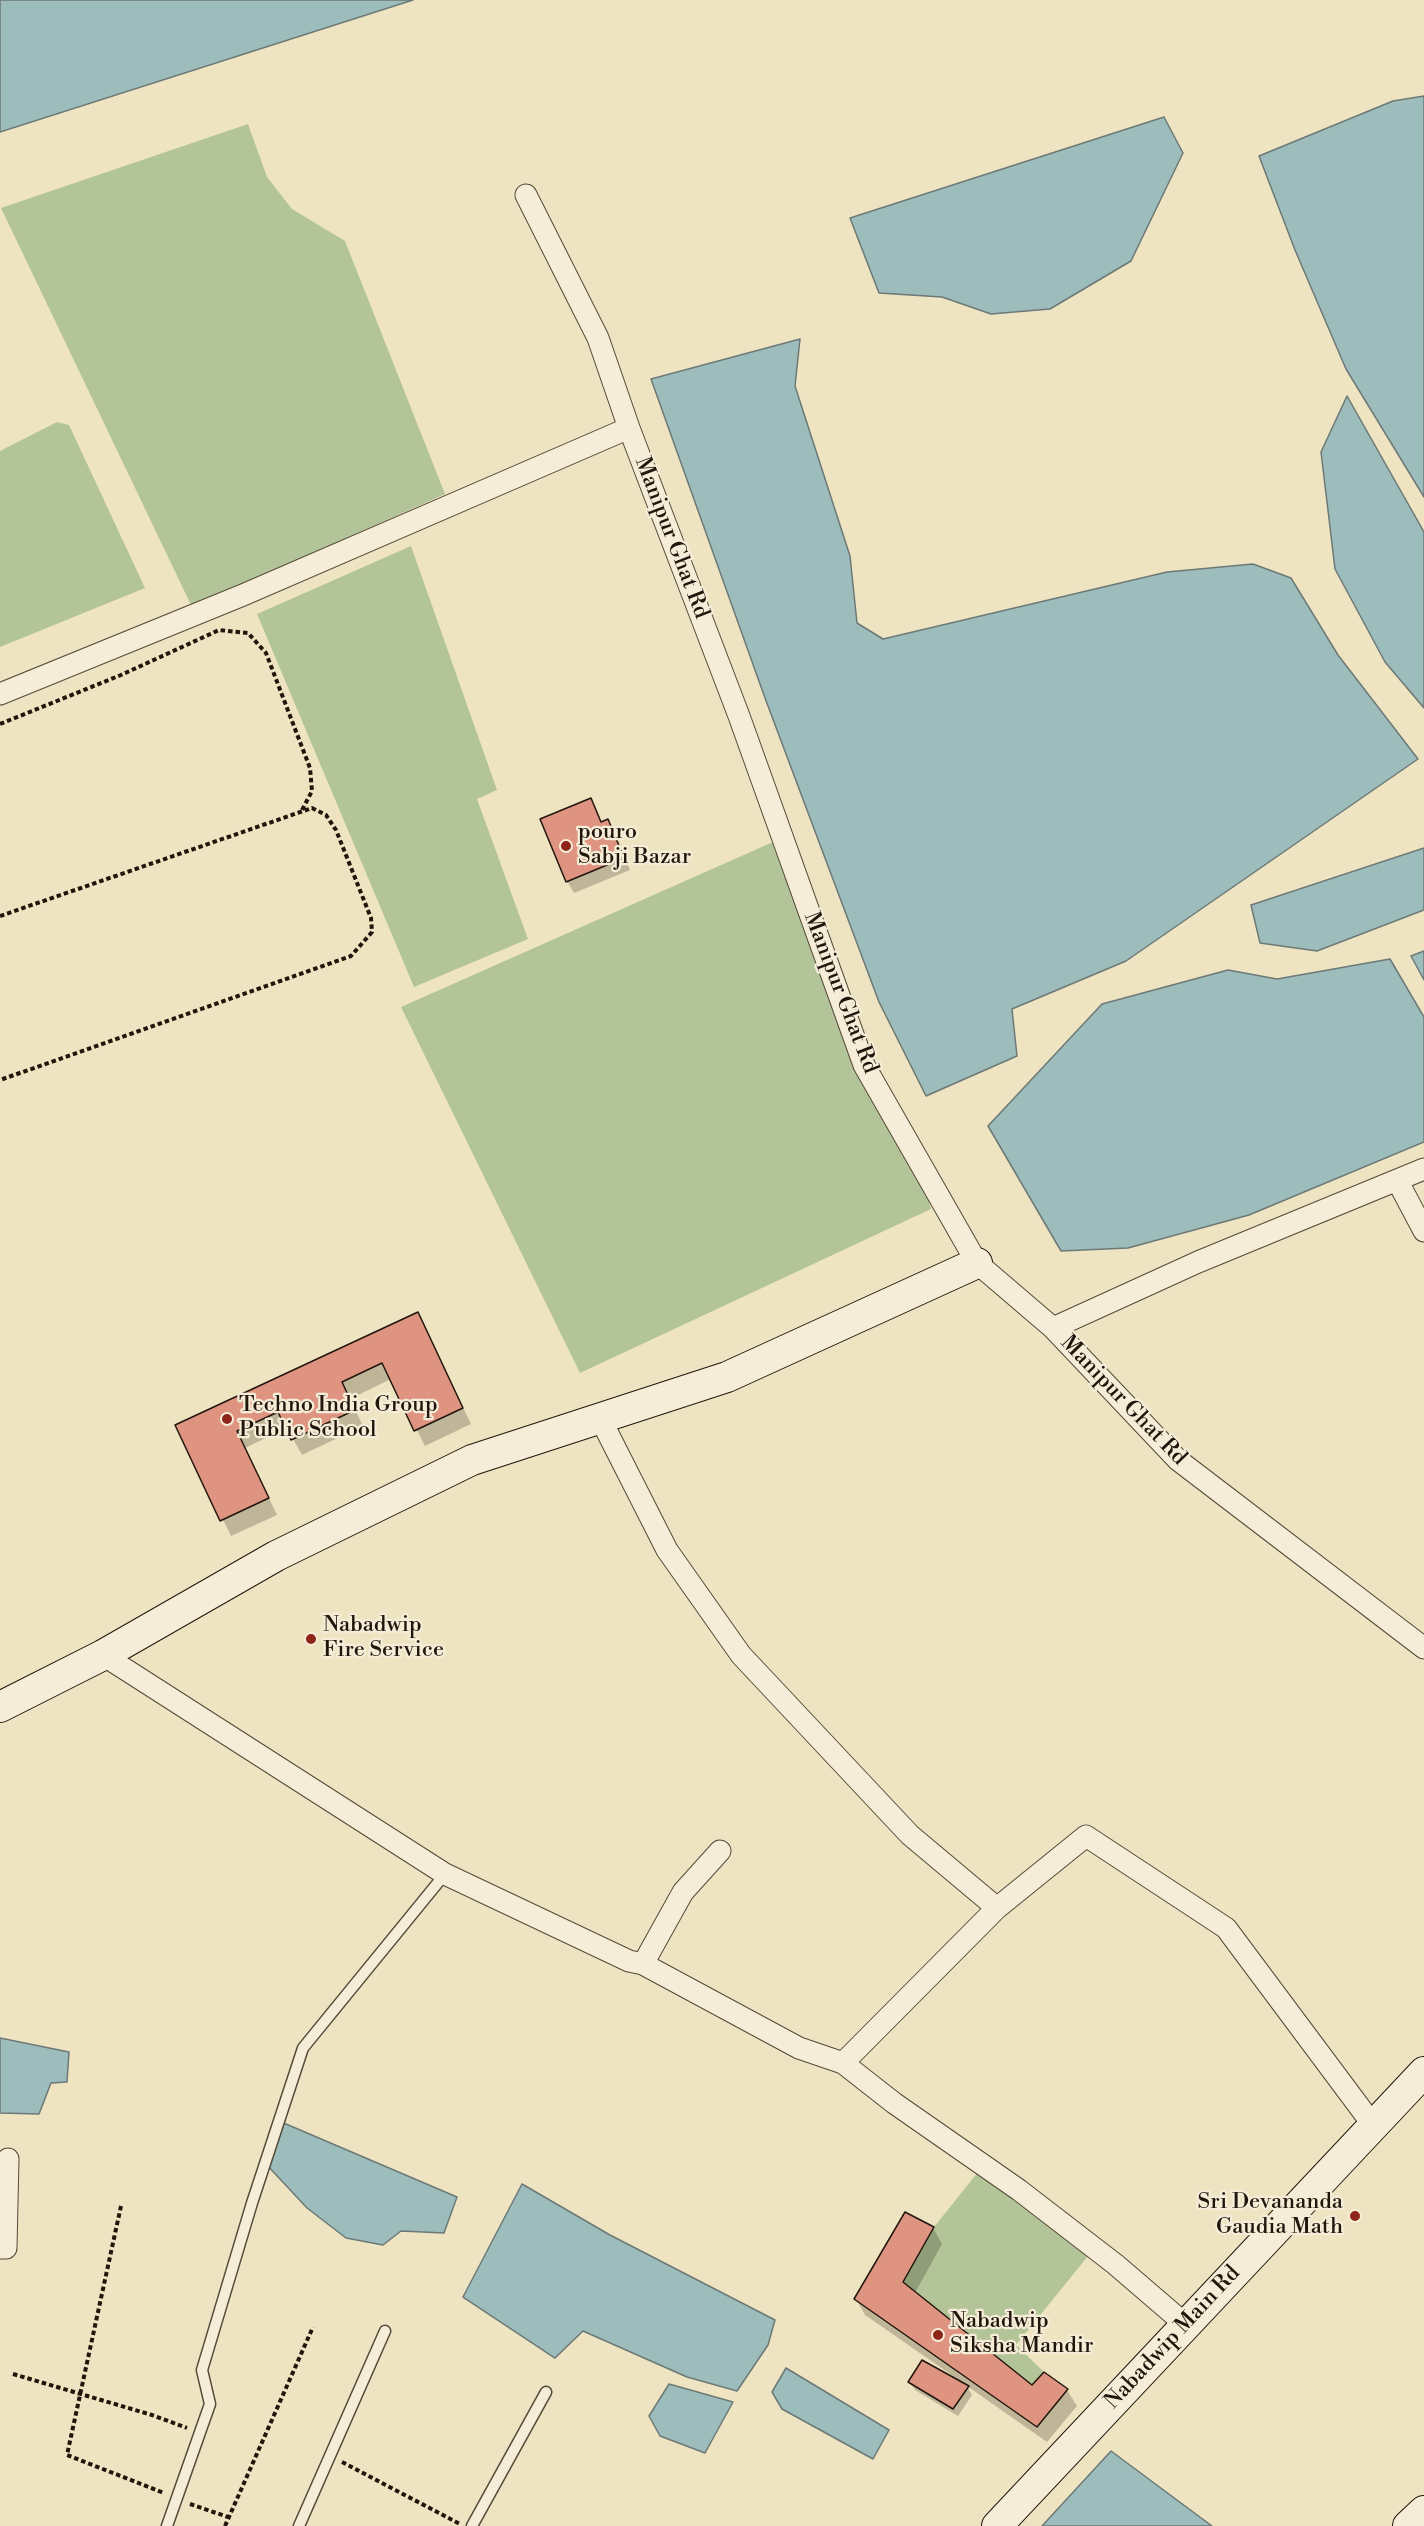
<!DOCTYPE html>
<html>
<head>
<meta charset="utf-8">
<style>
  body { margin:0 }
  canvas { display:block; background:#efe4c1 }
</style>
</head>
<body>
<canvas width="1424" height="2526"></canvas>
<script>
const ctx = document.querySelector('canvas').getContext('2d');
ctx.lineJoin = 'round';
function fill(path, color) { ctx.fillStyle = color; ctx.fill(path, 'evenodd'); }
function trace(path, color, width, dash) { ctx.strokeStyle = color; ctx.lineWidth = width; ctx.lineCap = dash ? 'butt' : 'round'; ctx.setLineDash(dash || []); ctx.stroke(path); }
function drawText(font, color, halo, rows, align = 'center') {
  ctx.font = font + ' "Libre Bodoni",serif'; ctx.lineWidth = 4.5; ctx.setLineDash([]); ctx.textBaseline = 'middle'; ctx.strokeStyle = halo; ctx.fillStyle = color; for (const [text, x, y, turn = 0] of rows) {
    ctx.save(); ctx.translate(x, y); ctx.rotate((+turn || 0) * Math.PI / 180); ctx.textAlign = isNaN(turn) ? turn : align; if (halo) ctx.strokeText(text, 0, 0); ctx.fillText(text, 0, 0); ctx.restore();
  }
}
const green = new Path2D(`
  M248 124 267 177 292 209 345 241 445 494 192 607 1 208Z
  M57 422 69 425 145 588 0 647V451Z
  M411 546 497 790 477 799 528 939 414 987 257 614Z
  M782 838 864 1065 917 1156 931 1209 580 1373 401 1007Z
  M978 2172 1088 2256 1016 2345 1044 2372 1032 2385 903 2282 934 2227Z`);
const water = new Path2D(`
  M0 0H413L0 132Z
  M1424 96V497L1346 369 1295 250 1259 156 1393 101Z
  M1164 117 1183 153 1131 261 1050 309 991 314 942 297 879 293 850 218Z
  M800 339 795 386 850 556 857 623 883 639 1167 572 1253 564 1291 578 1338 655 1418 759 1126 961 1012 1009 1017 1056 926 1096 879 1002 765 698 651 379Z
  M1347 396 1424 532V708L1385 662 1335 569 1321 452Z
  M1424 848V910L1317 951 1260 943 1251 905Z
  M1424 951V980L1411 956Z
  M1390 959 1424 1017V1142L1249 1215 1128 1248 1061 1251 988 1126 1102 1004 1228 970 1277 979Z
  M0 2038 69 2052 67 2082 51 2083 39 2114 0 2113Z
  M279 2121 457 2197 444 2233 401 2231 383 2245 346 2238 307 2208 266 2164Z
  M522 2184 610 2235 775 2320 768 2345 737 2391 687 2377 583 2331 555 2358 463 2297Z
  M786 2368 889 2430 873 2459 782 2409 772 2392Z
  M669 2384 733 2402 705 2453 660 2436 649 2416Z
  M1111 2451 1212 2526H1042Z`);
const shadow = new Path2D(`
  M590 800 602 823 608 821 615 833 630 870 574 893 567 881Z
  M417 1314 471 1424 425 1446 391 1379 350 1399 363 1426 302 1455 287 1428 245 1448 277 1515 231 1536 177 1426Z
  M933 2228 942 2244 915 2293 1033 2387 1045 2374 1067 2390 1077 2406 1047 2442 967 2386 972 2395 958 2416 915 2390 910 2382 953 2376 865 2315 856 2299Z`);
const building = new Path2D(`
  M591 798 601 822 608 819 624 858 566 882 540 819Z
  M418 1312 463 1408 414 1431 382 1363 342 1382 355 1410 291 1440 278 1412 237 1431 269 1498 220 1521 175 1425Z
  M905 2212 934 2227 903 2282 1032 2385 1044 2372 1068 2389 1037 2427 854 2299Z
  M922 2360 969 2386 953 2409 908 2382Z`);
const path = new Path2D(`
  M0 724 121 675 219 630 248 633 266 653 310 768 312 791 301 812
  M0 916 312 808 326 815 336 830 371 918 372 932 351 956 0 1080
  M121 2206 67 2455 164 2493
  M13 2374 152 2415 187 2428
  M342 2462 460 2524
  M190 2504 228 2517
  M225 2526 313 2327`);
const lane = new Path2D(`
  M167 2526 210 2404 202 2370 252 2203 303 2048 445 1874
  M299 2526 385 2331
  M472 2526 546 2392`);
const street = new Path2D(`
  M526 195 598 338 629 428 739 716 864 1065 977 1263 1053 1328 1178 1460 1424 1648
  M0 694 243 595 629 428
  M1397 1180 1424 1231
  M1053 1328 1198 1262 1424 1169
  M600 1418 667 1550 741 1655 910 1835 997 1908
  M103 1655 445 1874 629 1961 643 1964 799 2048 843 2063 894 2103 1019 2190 1115 2264 1186 2325
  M643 1964 683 1892 720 1851
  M843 2063 997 1908 1086 1836 1226 1928 1373 2125
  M0 2248H6L8 2159`);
const secondary = new Path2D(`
  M0 1707 103 1655 276 1556 472 1460 727 1377 977 1263
  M997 2526 1424 2072
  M1408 2526 1424 2511`);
const markers = [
  [566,846,6,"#8f2418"],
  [227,1419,6,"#8f2418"],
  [311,1639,6,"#8f2418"],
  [1355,2216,6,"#8f2418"],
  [938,2335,6,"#8f2418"]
];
const streetNames = [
  ["Manipur Ghat Rd",671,538,69],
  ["Manipur Ghat Rd",840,993,69],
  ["Manipur Ghat Rd",1123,1401,46],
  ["Nabadwip Main Rd",1173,2338,-47]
];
const poiNames = [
  ["pouro",578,833],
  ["Sabji Bazar",578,858],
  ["Techno India Group",239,1406],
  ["Public School",239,1431],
  ["Nabadwip",323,1626],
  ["Fire Service",323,1651],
  ["Sri Devananda",1343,2203,"right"],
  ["Gaudia Math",1343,2228,"right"],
  ["Nabadwip",950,2322],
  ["Siksha Mandir",950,2347]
];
fill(green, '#b3c598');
fill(water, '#9dbcbc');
trace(water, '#6c7976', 1.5);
fill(shadow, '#0003');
fill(building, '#de9480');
trace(building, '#22150c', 1.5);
trace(lane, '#554939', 13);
trace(street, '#554939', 23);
trace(secondary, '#22150c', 32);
trace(path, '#22150c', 4, [4.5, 3]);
trace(lane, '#f5edd7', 10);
trace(street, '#f5edd7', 21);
trace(secondary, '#f5edd7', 30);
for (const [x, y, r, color] of markers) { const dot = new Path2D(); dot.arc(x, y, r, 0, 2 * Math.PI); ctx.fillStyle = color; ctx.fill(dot); trace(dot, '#f5edd7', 2); }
drawText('22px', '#22150c', '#f5edd7', streetNames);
drawText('22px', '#22150c', '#f5edd7', poiNames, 'left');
</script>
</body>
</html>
